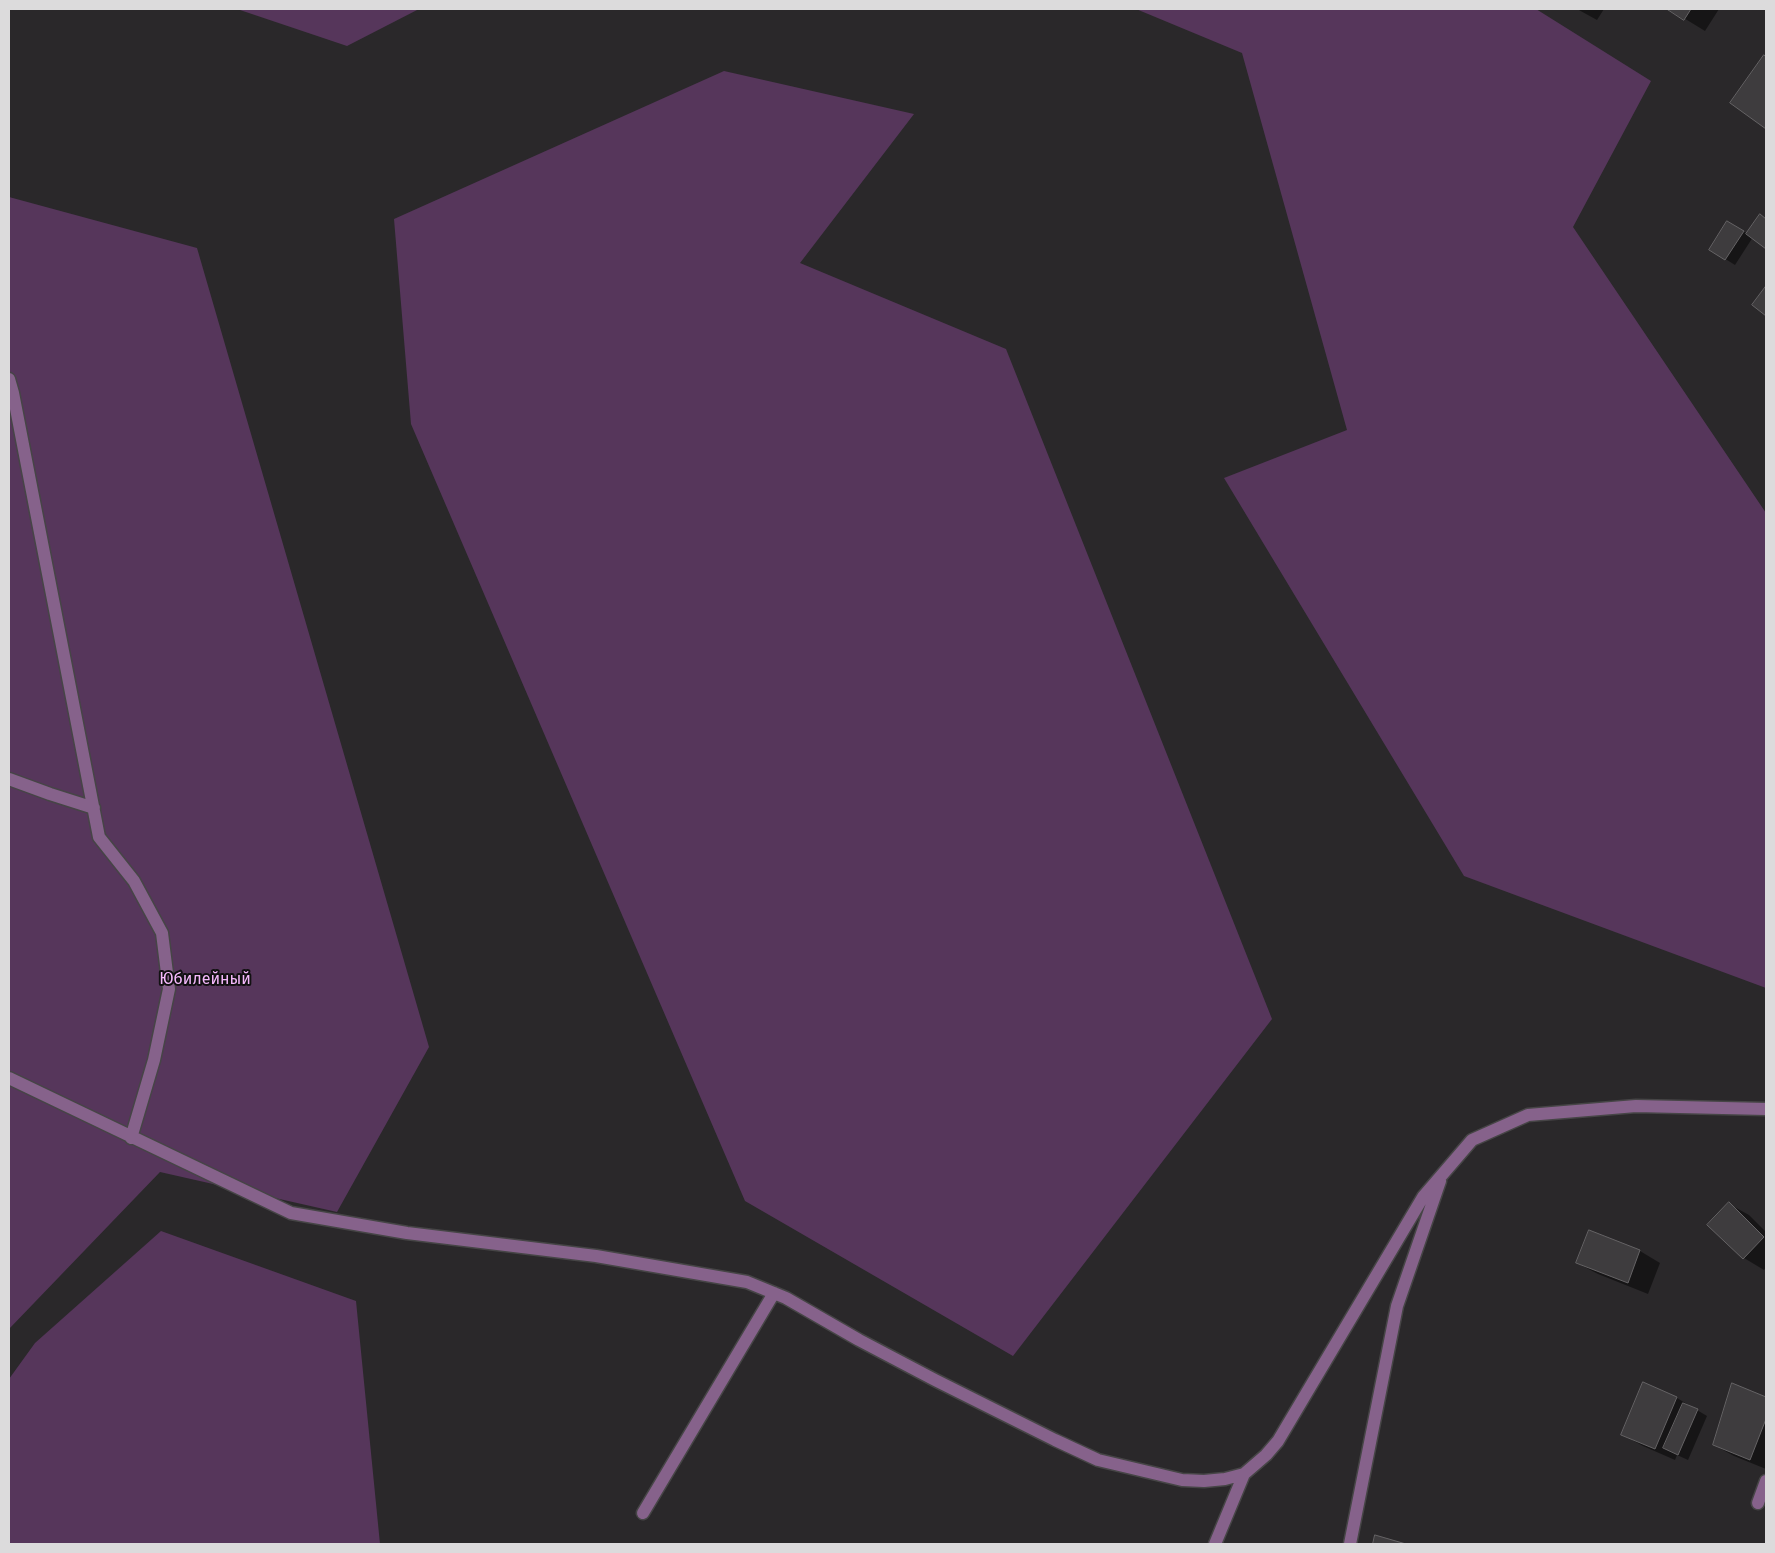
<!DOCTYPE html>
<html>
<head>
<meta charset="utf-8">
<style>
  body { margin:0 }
  #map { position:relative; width:1775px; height:1553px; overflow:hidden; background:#2a282a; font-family:"Fira Sans",sans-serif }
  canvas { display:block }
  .frame { position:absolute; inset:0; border:10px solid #dcdbdc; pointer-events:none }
</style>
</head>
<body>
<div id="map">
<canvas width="1775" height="1553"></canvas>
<div class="frame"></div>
</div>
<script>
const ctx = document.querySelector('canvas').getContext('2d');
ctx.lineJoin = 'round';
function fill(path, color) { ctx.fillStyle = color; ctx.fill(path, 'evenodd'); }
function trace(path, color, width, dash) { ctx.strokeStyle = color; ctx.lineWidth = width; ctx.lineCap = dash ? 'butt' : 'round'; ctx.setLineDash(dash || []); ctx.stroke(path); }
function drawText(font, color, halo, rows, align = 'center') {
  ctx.font = font + ' "Fira Sans",sans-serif'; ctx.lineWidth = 4; ctx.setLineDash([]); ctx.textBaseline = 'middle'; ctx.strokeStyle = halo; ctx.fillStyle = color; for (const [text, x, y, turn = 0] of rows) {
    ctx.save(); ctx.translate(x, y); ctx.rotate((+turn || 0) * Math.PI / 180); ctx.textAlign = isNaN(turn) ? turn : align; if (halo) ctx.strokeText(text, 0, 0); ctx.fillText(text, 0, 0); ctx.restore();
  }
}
const green = new Path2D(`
  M237 9H419L347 46Z
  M1136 9H1536L1651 81 1573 227 1766 513V988L1464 876 1224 478 1347 430 1242 53Z
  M724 71 914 114 800 263 1006 349 1272 1019 1013 1356 745 1201 411 424 394 219Z
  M9 197 197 248 429 1047 337 1212 160 1172 9 1329Z
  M161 1231 356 1301 380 1544H9V1379L35 1343Z`);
const shadow = new Path2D(`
  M1577 9H1604L1597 20Z
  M1669 9H1719L1705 31Z
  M1764 57 1766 58V127L1732 103Z
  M1761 216 1766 219V248L1753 237 1735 265 1711 250 1728 223 1748 234Z
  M1729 1204 1749 1215 1766 1232V1267L1764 1270 1744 1258Z
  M1589 1232 1640 1251 1660 1263 1648 1294 1598 1274 1577 1263Z
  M1644 1384 1677 1398 1707 1416 1688 1460 1677 1455 1675 1460 1643 1446 1623 1435Z
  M1733 1385 1766 1398V1469L1734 1456 1714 1445Z`);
const building = new Path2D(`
  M1667 9H1691L1684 20Z
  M1764 55 1766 57V129L1730 103Z
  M1760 214 1766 219V249L1746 234Z
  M1727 221 1744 231 1725 260 1709 250Z
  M1766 286V316L1752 305Z
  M1729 1202 1764 1237 1743 1259 1707 1225Z
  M1589 1230 1640 1250 1628 1283 1576 1263Z
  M1643 1382 1677 1397 1655 1449 1621 1435Z
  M1732 1383 1766 1397V1419L1750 1460 1713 1445Z
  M1683 1403 1698 1409 1678 1455 1663 1448Z
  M1375 1535 1406 1544H1373Z`);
const minor = new Path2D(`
  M9 379 13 393 99 837 134 881 162 933 169 989 154 1060 131 1138
  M9 779 50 794 94 808
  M9 1078 291 1213 407 1233 596 1256 747 1282 786 1298 859 1340 935 1380 1055 1440 1098 1460 1182 1480 1204 1481 1225 1479 1244 1474 1266 1455 1278 1441 1423 1197 1472 1140 1528 1115 1636 1106 1766 1109
  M1758 1503 1766 1481
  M643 1513 774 1293
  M1215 1544 1244 1474
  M1350 1544 1397 1306 1440 1181`);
const parkNames = [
  ["Юбилейный",205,980]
];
fill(green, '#56365b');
fill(shadow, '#0007');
fill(building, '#3e3c3e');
trace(building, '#656365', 1);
trace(minor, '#464546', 15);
trace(minor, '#86628b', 12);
drawText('16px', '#f5b9fc', '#121112', parkNames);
</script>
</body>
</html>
